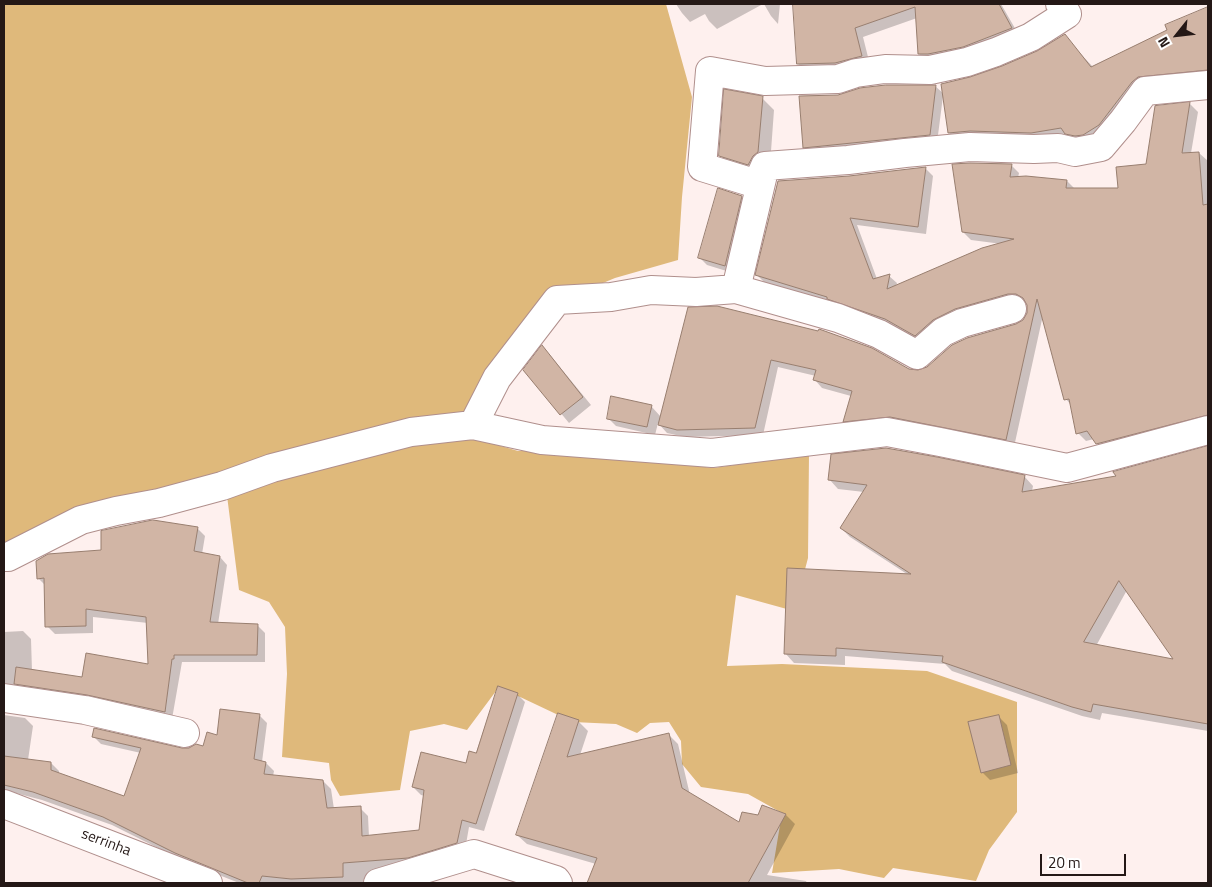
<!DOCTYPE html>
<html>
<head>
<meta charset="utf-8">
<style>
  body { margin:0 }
  #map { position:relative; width:1212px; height:887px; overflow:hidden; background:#fef0ee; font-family:"Titillium Web",sans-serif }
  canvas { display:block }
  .frame { position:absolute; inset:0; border:5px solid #241816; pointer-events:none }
  .north { position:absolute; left:1152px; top:10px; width:50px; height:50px; -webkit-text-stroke:4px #fff; paint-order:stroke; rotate:241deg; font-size:14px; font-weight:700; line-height:20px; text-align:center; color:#241816 }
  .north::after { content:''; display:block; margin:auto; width:18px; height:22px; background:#241816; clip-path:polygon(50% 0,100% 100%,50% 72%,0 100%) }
  .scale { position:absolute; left:1040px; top:854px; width:86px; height:22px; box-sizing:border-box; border:2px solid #241816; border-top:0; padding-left:6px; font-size:15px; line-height:18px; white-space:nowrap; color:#241816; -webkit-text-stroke:4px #fff; paint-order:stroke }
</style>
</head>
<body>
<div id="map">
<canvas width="1212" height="887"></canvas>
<div class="frame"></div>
<div class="north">N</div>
<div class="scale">20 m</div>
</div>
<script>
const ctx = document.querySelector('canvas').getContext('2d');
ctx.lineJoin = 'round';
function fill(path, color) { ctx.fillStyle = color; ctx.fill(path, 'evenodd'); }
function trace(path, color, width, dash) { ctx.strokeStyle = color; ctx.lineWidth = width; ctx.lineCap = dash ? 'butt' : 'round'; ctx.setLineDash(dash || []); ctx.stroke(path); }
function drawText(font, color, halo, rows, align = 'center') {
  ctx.font = font + ' "Titillium Web",sans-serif'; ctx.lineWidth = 4; ctx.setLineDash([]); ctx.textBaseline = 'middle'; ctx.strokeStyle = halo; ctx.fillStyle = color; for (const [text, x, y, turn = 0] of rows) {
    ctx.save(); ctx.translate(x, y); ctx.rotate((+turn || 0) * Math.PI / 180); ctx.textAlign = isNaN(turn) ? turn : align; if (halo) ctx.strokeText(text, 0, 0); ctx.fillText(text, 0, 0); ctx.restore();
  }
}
const green = new Path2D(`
  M4 4H666L692 97 682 197 678 260 615 278 586 290 558 312 460 434 518 451H582L713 468 809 454 808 558 794 611 736 595 727 666 782 664 927 671 1017 702V812L989 850 976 881 893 868 884 878 839 869 772 873 782 813 748 794 701 787 682 764 681 741 669 722 650 723 637 733 616 724 573 722 499 687 467 730 444 724 410 731 400 790 340 796 331 780 329 763 282 757 287 674 285 627 269 602 239 590 224 472 4 546Z`);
const shadow = new Path2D(`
  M676 4H763L717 29 709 21 705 14 690 22 682 13Z
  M764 4H780L778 24 771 16Z
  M794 4H1001L1020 37 928 62 919 54 917 18 863 37 870 65 807 73 798 64Z
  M1208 9V80L1148 87 1094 145 960 143 949 133 943 96 937 143 812 155 804 147 839 96 935 86 944 94 971 78 1038 52 1064 36 1093 67 1169 31 1167 25Z
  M762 98 774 110 770 165 765 168H732L720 155Z
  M1190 104 1198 112 1191 153H1199L1208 161V409L1201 414 1204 425 1105 451 1094 439 1086 441 1078 433 1071 405 1066 399 1043 315 1014 447 853 429 845 421 851 396 822 388 815 380 816 376 778 367 763 435 685 437 667 433 658 423 655 435 616 426 608 418 651 406 661 417 689 308 918 372 1017 325 1024 321 1028 314 1027 303 1024 301H1016L923 343 834 304 765 283 757 275 849 177 925 168 933 176 926 234 857 225 877 279 889 276 897 283 896 286 1002 244 971 240 963 232 1011 165 1019 173 1018 178 1067 181 1075 189 1119 190 1147 165 1156 107Z
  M741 197 750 205 733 273 707 265 699 257Z
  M550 355 591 405 569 423 525 370Z
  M1208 447V731L1102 713 1100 720 1082 716 952 671 945 664 845 656V665L794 663 785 653 910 576 850 537 841 528 864 492 838 489 829 479 1024 476 1033 486 1032 491 1118 476 1115 472ZM1127 590 1176 661 1096 646Z
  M197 528 205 536 202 554 220 557 227 565 218 624 257 625 265 633V662H182L172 719 4 693V632L23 631 31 639 32 671 83 678 149 666 148 623 93 617V633L55 634 47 626 45 585 38 578 102 552Z
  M517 694 525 702 484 831 469 827 465 850 373 883H239L184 861 112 825 42 800 4 790V715L25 718 33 726 28 760 51 763 59 771V774L125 798 141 753 101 744 93 736 181 749 204 747 218 736 259 715 267 723 262 762 266 763 274 771 273 776 323 781 331 789 334 809 360 808 368 816 369 837 420 831 425 796 421 795 413 787 467 765 476 754Z
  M998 716 1007 725 1018 773 990 780 982 772Z
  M578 721 588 731 580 755 669 735 678 744 690 795 739 824 758 816 763 807 786 815 795 824 767 875 806 881 807 883H589L596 864 527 844 517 835Z`);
const building = new Path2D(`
  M793 4H999L1012 28 963 47 928 54H918L915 7 855 28 862 56 835 63 797 64Z
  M1208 7V70L1138 77 1132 82 1099 125 1083 135 1075 136 1065 134 1061 128 1031 133 970 131 948 133 941 84 970 77 1002 66 1037 51 1065 34 1091 67 1167 30 1165 25Z
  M886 85H936L930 135 803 148 799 96 838 95 860 88Z
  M724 89 763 96 758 152 753 156 748 165 719 156Z
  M1190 102 1182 153 1199 152 1203 205 1208 204V415L1096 444 1087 431 1076 434 1069 399 1064 400 1037 299 1006 440 890 417 843 422 852 391 813 380 816 370 771 360 755 428 677 430 658 425 688 307 717 306 818 331 819 329 872 348 909 369 918 370 927 367 952 345 967 338 1016 324 1023 320 1027 313V305L1023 298 1016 294H1008L955 309 933 320 915 336 885 319 827 299V297L755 275 778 181 849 176 926 167 918 227 850 218 873 279 890 274 887 289 982 248 1014 239 962 232 952 164 970 163 1012 164 1010 177 1026 176 1067 180 1066 188H1118L1116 167 1146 164 1155 106Z
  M718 188 742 196 725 266 698 258Z
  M542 345 583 397 560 415 523 370Z
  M611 396 652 405 647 427 607 419Z
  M1208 446V724L1093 704 1091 712 1072 707 942 662 943 656 836 648V656L784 654 787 568 911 574 840 528 867 485 828 480 831 454 886 448 937 457 1025 475 1022 492 1116 476 1113 472ZM1119 581 1173 659 1084 642Z
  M153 520 198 527 194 551 220 556 210 622 258 624 257 655H174V659H172L165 712 87 695 14 684 16 667 82 677 86 653 148 664 146 617 86 609V626L45 627 44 578 37 579 36 561 48 554 101 550V531Z
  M498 686 518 693 476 824 462 820 457 843 408 858 343 863V877L291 879 262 876 259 883H248L175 853 103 817 33 792 4 785V756L51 762V770L124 796 141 748 92 737 94 728 182 748H189L196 744 203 746 207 732 217 735 220 709 260 714 254 759 266 762 264 774 323 780 327 808 361 806 362 836 419 830 424 790 412 787 421 752 466 763 469 751 476 753Z
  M558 713 579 720 567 757 669 733 682 788 739 822 742 812 758 815 762 805 786 814 748 883H587L597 858 516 835Z
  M999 715 1011 765 981 773 968 722Z`);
const minor = new Path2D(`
  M1060 4 1067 14 1031 37 996 52 967 62 930 70 885 69 856 73 838 79 765 81 710 71 702 167 757 184 765 166 848 160 905 153 970 147 1034 149 1058 148 1075 152 1101 147 1123 121 1145 91 1208 85
  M736 289 765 166
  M473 425 542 440 712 453 887 432 940 442 1067 468 1208 430
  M4 557H8L81 520 116 511 159 503 222 486 272 468 411 432 473 425 497 378 557 300 611 297 651 290 696 292 736 289 838 318 879 334 917 355 943 332 962 323 1012 309
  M4 698 85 710 185 733
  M4 804 208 883
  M378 883 474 854 556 880 558 883`);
const streetNames = [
  ["serrinha",106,843,21]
];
fill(green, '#dfb97b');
fill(shadow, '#0003');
fill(building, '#d1b5a5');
trace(building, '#987e6f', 1);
trace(minor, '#b08f8c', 30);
trace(minor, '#fff', 28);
drawText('15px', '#241816', '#fff', streetNames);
</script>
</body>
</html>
